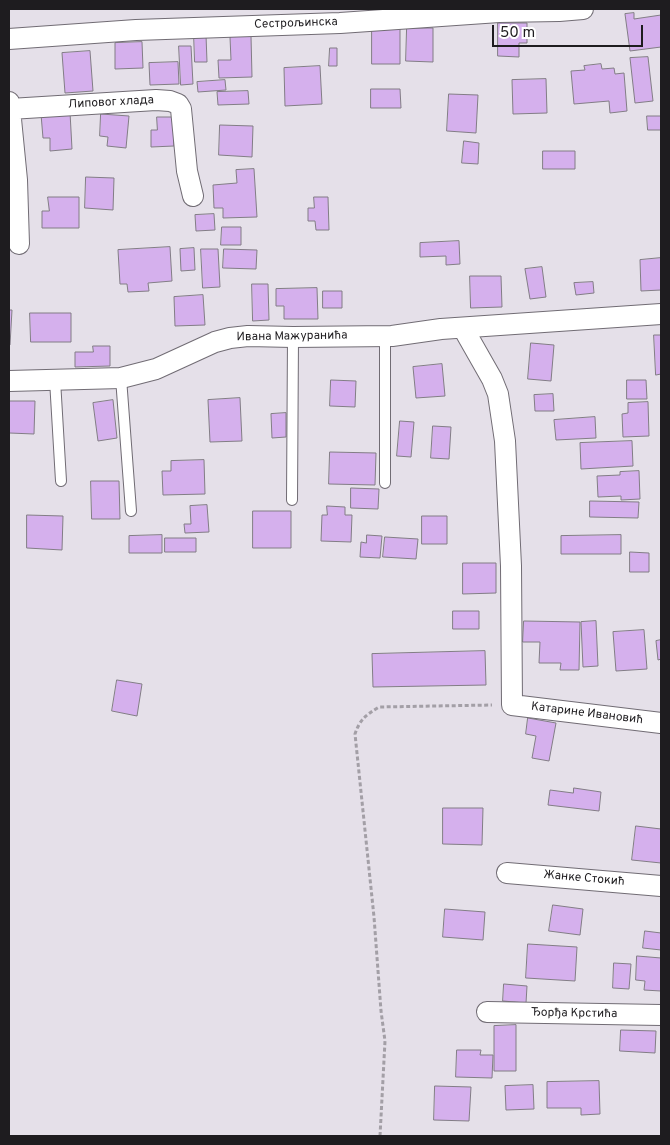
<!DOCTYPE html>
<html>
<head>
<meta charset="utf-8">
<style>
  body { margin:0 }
  #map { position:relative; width:670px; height:1145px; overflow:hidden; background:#e5e0e9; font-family:Overpass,sans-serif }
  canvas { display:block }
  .frame { position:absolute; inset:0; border:10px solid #1e1c1f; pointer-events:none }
  .scale { position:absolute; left:492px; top:25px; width:151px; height:22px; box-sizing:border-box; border:2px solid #1e1c1f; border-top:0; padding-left:6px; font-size:15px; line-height:18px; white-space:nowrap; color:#1e1c1f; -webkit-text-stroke:4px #fff; paint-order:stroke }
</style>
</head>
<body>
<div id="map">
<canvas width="670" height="1145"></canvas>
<div class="frame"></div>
<div class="scale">50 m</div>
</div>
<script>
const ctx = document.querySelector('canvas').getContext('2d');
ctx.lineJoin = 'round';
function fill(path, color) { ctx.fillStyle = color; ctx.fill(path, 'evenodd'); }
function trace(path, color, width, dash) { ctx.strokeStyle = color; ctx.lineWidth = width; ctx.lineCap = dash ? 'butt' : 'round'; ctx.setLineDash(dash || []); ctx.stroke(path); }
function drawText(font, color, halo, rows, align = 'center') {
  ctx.font = font + ' Overpass,sans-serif'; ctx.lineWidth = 5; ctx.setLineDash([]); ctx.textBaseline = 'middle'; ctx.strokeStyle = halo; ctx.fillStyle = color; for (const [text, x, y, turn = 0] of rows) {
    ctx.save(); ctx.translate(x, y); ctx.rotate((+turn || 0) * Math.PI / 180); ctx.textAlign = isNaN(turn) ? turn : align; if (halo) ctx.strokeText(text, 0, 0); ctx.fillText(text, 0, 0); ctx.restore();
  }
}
const building = new Path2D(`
  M634 13V19L661 15V47L630 51 625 14Z
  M498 23H527V43H519V57L498 56Z
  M372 27H400V64H372Z
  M407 28H433V62L406 61Z
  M194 35H206L207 62H195Z
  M251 36 252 77 219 78 218 60H231L230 37Z
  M142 42 143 68 115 69V43Z
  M179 46H191L193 84 181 85Z
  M330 48H337V66H329Z
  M90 51 93 91 65 93 62 53Z
  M648 57 653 101 635 103 630 58Z
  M178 62 179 84 150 85 149 63Z
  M601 64 602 69 614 68 615 74 624 73 627 111 610 113 609 101 574 104 571 71 585 70 584 66Z
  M320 66 322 104 285 106 284 68Z
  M546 79 547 113 513 114 512 80Z
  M225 80 226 90 198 92 197 82Z
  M371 89H400L401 108H371Z
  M248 91 249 104 218 105 217 92Z
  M449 94 478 95 476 133 447 131Z
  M70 112 72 149 50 151V138H43L41 114Z
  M101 114 129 116 126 148 107 146 108 137 100 136Z
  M647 116H661V130H648Z
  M157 117H173L174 146 151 147V130H157Z
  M220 125 253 126 252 157 219 155Z
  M464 141 479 143 478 164 462 163Z
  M543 151H575V169H543Z
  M254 169 257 217 223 218V208H214L213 185 237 183 236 170Z
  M86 177 114 178 113 210 85 208Z
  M48 197H79V228H42V211H49Z
  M314 197H328L329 230H316L315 221H308V208H314Z
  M214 214 215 230 196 231 195 215Z
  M222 227H241V245H221Z
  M459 241 460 264 446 265V256L420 257V243Z
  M170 247 172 281 148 283 149 291 128 292 127 284H120L118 250Z
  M194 248 195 270 181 271 180 249Z
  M201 249H218L220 287 203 288Z
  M224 249 257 250 256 269 223 268Z
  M661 258V290L641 291 640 260Z
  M542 267 546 297 530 299 525 269Z
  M470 276H501L502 307 471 308Z
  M593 282 594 293 576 295 574 283Z
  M252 284H268L269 320 253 321Z
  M317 288 318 319H284V306H276V289Z
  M323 291H342V308H323Z
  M203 295 205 325 175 326 174 297Z
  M9 310H12L10 345H9Z
  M30 313H71V342H31Z
  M654 335H661V374L656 375Z
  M531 343 554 345 551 381 528 379Z
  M93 346H110V366L75 367V352H93Z
  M442 364 445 396 416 398 413 367Z
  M331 380 356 381 355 407 330 406Z
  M627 380H646L647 399H627Z
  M553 394 554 411H535L534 395Z
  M240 398 242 441 210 442 208 400Z
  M113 400 117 438 98 441 93 403Z
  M9 401H35L34 434 9 433Z
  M648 402 649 436 623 437 622 414 628 413V403Z
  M286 413V437L272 438 271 414Z
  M595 417 596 438 556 440 554 420Z
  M400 421 414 422 411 457 397 456Z
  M433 426 451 427 449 459 431 458Z
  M632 441 633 466 581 469 580 443Z
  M330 452 376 453 375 485 329 484Z
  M204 460 205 494 163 495 162 471H171V461Z
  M639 471 640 499 621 500V496L598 497 597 476 620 475V472Z
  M91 481H119L120 519H92Z
  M351 488 379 489 378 509 351 508Z
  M590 501 639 502 638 518 590 517Z
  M207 505 209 532 185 533 184 524H191L190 506Z
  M327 506 345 507V515H352L351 542 321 541 322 515H327Z
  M253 511H291V548H253Z
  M27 515 63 516 62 550 27 548Z
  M422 516H447V544H422Z
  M162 535V553H129V536Z
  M367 535 382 536 380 558 360 557 361 542 366 543Z
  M621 535V554H561V536Z
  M385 537 418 539 416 559 383 557Z
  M165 538H196V552H165Z
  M630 552 649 553V572H630Z
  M463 563H496V593L463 594Z
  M453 611H479V629H453Z
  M524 621 580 622 579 670H560L561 663H539L540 642H523Z
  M596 621 598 666 583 667 581 622Z
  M644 630 647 669 616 671 613 632Z
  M661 640V659L658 660 656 641Z
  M485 651 486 685 373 687 372 654Z
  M117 680 142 684 137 716 112 711Z
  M528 718 556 723 549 761 532 758 536 736 526 734Z
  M574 788 601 792 599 811 548 805 550 790 573 793Z
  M443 808H483L482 845 443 844Z
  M636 826 661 829V863L632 860Z
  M553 905 583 909 580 935 549 931Z
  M445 909 485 912 483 940 443 937Z
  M645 931 661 933V950L643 948Z
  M528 944 577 947 575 981 526 978Z
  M637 956 661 958V991L644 990 645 981 636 980Z
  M614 963 631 964 629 989 613 988Z
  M504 984 527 986 526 1003 503 1001Z
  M516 1025V1071H494V1026Z
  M621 1030 656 1031 655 1053 620 1051Z
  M457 1050H481L480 1055H493L492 1078 456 1077Z
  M599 1081 600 1114 581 1115V1108H547V1082Z
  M533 1085 534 1109 506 1110 505 1086Z
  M435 1086 471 1087 469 1121 434 1120Z`);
const path = new Path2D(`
  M380 1136 385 1041 381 1011 374 917 355 734C360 719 366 715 379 707L492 705`);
const service = new Path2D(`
  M385 336V483
  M121 378 131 511
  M55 380 61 481
  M292 500 293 337`);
const minor = new Path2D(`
  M9 39 136 30 340 23 499 12 559 11 583 9
  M9 102 10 109 17 180 19 244
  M10 109 156 100 170 101 178 104 181 109 187 171 193 196
  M463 328 492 379 498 394 505 441 511 566 512 705 661 723
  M9 381 121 378 156 369 215 342 230 338 248 336 293 337 392 336 441 329 661 314
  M507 873 661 886
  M487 1012 661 1015`);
const streetNames = [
  ["Сестрољинска",296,24,-2],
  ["Липовог хлада",111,103,-3],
  ["Ивана Мажуранића",292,337,-1],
  ["Катарине Ивановић",587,714,7],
  ["Жанке Стокић",584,879,5],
  ["Ђорђа Крстића",574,1014,1]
];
fill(building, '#d5b0ed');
trace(building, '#827d85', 1);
trace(service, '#716c74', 12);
trace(minor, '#716c74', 22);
trace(path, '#a39fa6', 3, [4, 2.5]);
trace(service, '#fff', 10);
trace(minor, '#fff', 20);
drawText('12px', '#1e1c1f', '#fff', streetNames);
</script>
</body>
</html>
